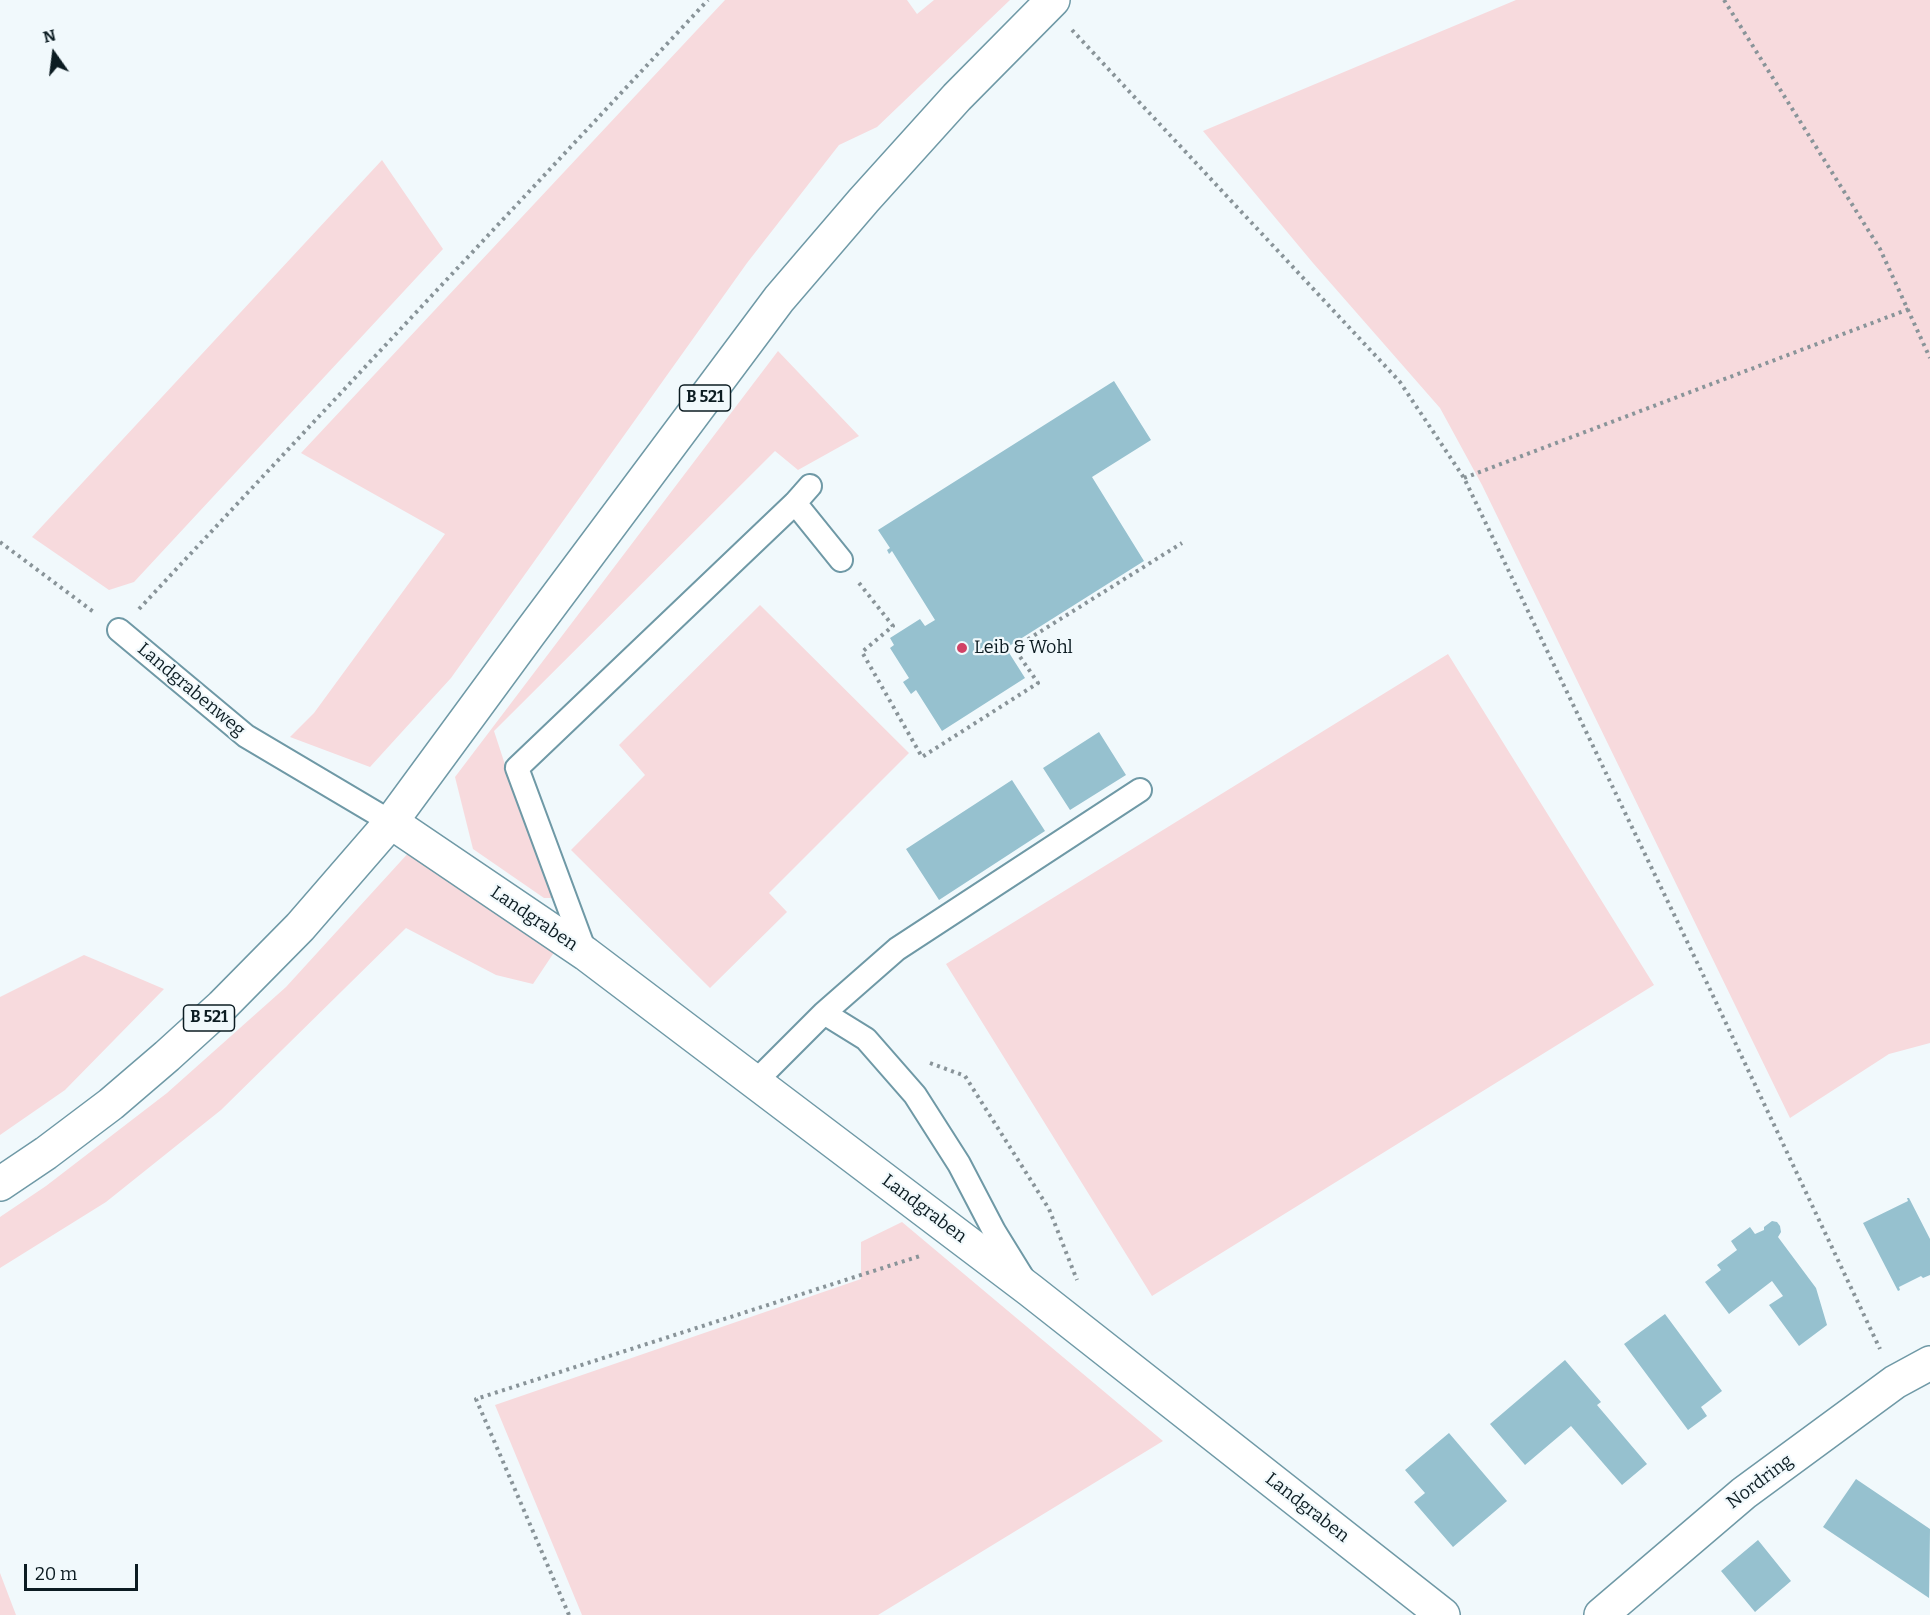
<!DOCTYPE html>
<html>
<head>
<meta charset="utf-8">
<style>
  body { margin:0 }
  #map { position:relative; width:1930px; height:1615px; overflow:hidden; background:#f1f9fc; font-family:Bitter,serif }
  canvas { display:block }
  .north { position:absolute; left:24px; top:24px; width:60px; height:60px; -webkit-text-stroke:4px #f1f9fc; paint-order:stroke; rotate:346deg; font-size:16px; font-weight:700; line-height:24px; text-align:center; color:#0c1c22 }
  .north::after { content:''; display:block; margin:auto; width:21px; height:27px; background:#0c1c22; clip-path:polygon(50% 0,100% 100%,50% 72%,0 100%) }
  .scale { position:absolute; left:24px; top:1564px; width:114px; height:27px; box-sizing:border-box; border:3px solid #0c1c22; border-top:0; padding-left:8px; font-size:18px; line-height:21px; white-space:nowrap; color:#0c1c22; -webkit-text-stroke:4px #f1f9fc; paint-order:stroke }
</style>
</head>
<body>
<div id="map">
<canvas width="1930" height="1615"></canvas>
<div class="north">N</div>
<div class="scale">20 m</div>
</div>
<script>
const ctx = document.querySelector('canvas').getContext('2d');
ctx.lineJoin = 'round';
function fill(path, color) { ctx.fillStyle = color; ctx.fill(path, 'evenodd'); }
function trace(path, color, width, dash) { ctx.strokeStyle = color; ctx.lineWidth = width; ctx.lineCap = dash ? 'butt' : 'round'; ctx.setLineDash(dash || []); ctx.stroke(path); }
function drawText(font, color, halo, rows, align = 'center') {
  ctx.font = font + ' Bitter,serif'; ctx.lineWidth = 4.5; ctx.setLineDash([]); ctx.textBaseline = 'middle'; ctx.strokeStyle = halo; ctx.fillStyle = color; for (const [text, x, y, turn = 0] of rows) {
    ctx.save(); ctx.translate(x, y); ctx.rotate((+turn || 0) * Math.PI / 180); ctx.textAlign = isNaN(turn) ? turn : align; if (halo) ctx.strokeText(text, 0, 0); ctx.fillText(text, 0, 0); ctx.restore();
  }
}
const green = new Path2D(`
  M725 0H907L917 14 934 0H1010L877 127 839 145 747 263 451 678 370 767 290 737 314 713 445 534 301 453Z
  M1516 0H1930V1043L1889 1054 1790 1118 1482 485 1440 408 1313 263 1203 131Z
  M382 160 443 249 134 582 109 590 32 537Z
  M778 351 859 436 798 470 775 451 494 731 512 786 554 898H544L473 849 455 777Z
  M760 605 909 753 769 893 787 912 710 988 571 850 645 775 619 745Z
  M1448 654 1654 985 1152 1296 946 964Z
  M411 850 559 945 533 984 496 975 406 928 221 1110 106 1202 0 1268V1217L46 1186 167 1093 286 987Z
  M84 955 164 989 65 1090 0 1135V997Z
  M902 1222 1163 1441 878 1615H582L495 1405 861 1279V1242Z
  M0 1573 16 1615H0Z`);
const building = new Path2D(`
  M1114 381 1151 440 1092 477 1144 561 1006 648 1025 678 942 731 916 690 911 694 903 682 909 678 890 648 894 645 890 638 920 619 925 626 935 620 892 551 889 554 887 550 890 548 878 530Z
  M1099 732 1126 775 1070 810 1043 768Z
  M1012 780 1045 831 939 900 906 849Z
  M1907 1198H1909L1930 1239V1275L1923 1278 1921 1276 1899 1287 1900 1290 1898 1291 1863 1223 1908 1201Z
  M1772 1221 1777 1222 1780 1226 1781 1232 1778 1237 1816 1288 1827 1325 1799 1346 1769 1305 1783 1296 1772 1281 1729 1314 1705 1282 1721 1270 1717 1265 1737 1250 1731 1241 1750 1227 1755 1234 1764 1230V1227Z
  M1665 1314 1722 1391 1701 1407 1707 1416 1688 1430 1624 1344Z
  M1565 1360 1601 1402 1597 1405 1647 1464 1622 1485 1571 1426 1525 1465 1490 1424Z
  M1449 1433 1507 1501 1453 1547 1414 1502 1425 1493 1405 1470Z
  M1856 1479 1930 1529 1929 1598 1823 1527Z
  M1758 1540 1791 1581 1755 1612 1721 1571Z`);
const path = new Path2D(`
  M1724 0 1880 249 1930 358
  M1072 30 1400 382 1464 478 1706 981 1880 1349
  M1464 478 1909 309
  M0 542 95 613
  M859 583 893 626 862 652 922 757 1038 683 1014 648 1182 543
  M139 609 708 0
  M930 1063 965 1076 1049 1209 1077 1280
  M569 1615 476 1399 923 1255`);
const lane = new Path2D(`
  M795 503 841 560
  M119 630 246 736 391 822
  M586 954 517 768 795 503 810 486
  M824 1013 897 949 1140 790
  M755 1082 824 1013 866 1039 915 1095 959 1164 994 1231 1023 1278`);
const street = new Path2D(`
  M391 822 586 954 1030 1290 1443 1615
  M1601 1615 1744 1493 1895 1382 1930 1363`);
const primary = new Path2D(`
  M0 1184 46 1153 111 1104 167 1056 222 1006 300 927 391 822 529 634 779 299 864 200 957 97 1053 0`);
const markers = [
  [962,648,6,"#d14266"]
];
const shields = [
  [705,398,51],
  [209,1018,51]
];
const shieldNames = [
  ["B 521",705,398],
  ["B 521",209,1018]
];
const poiNames = [
  ["Leib & Wohl",974,648]
];
const streetNames = [
  ["Landgrabenweg",191,690,40],
  ["Landgraben",534,919,34],
  ["Landgraben",924,1209,37],
  ["Nordring",1760,1482,-37],
  ["Landgraben",1307,1508,38]
];
fill(green, '#f7dadd');
fill(building, '#96c1cf');
trace(lane, '#6f99a6', 26);
trace(street, '#6f99a6', 36);
trace(primary, '#6f99a6', 36);
trace(path, '#899499', 4, [3, 4.5]);
trace(lane, '#fff', 22);
trace(street, '#fff', 33);
trace(primary, '#fff', 33);
for (const [x, y, r, color] of markers) { const dot = new Path2D(); dot.arc(x, y, r, 0, 2 * Math.PI); ctx.fillStyle = color; ctx.fill(dot); trace(dot, '#f1f9fc', 2); }
for (const [x, y, w] of shields) { const box = new Path2D(); box.roundRect(x - w / 2, y - 13, w, 26, 4.5); ctx.fillStyle = '#f1f9fc'; ctx.fill(box); trace(box, '#0c1c22', 1.5); }
drawText('bold 16px', '#0c1c22', null, shieldNames);
drawText('18px', '#0c1c22', '#f1f9fc', poiNames, 'left');
drawText('18px', '#0c1c22', '#f1f9fc', streetNames);
</script>
</body>
</html>
